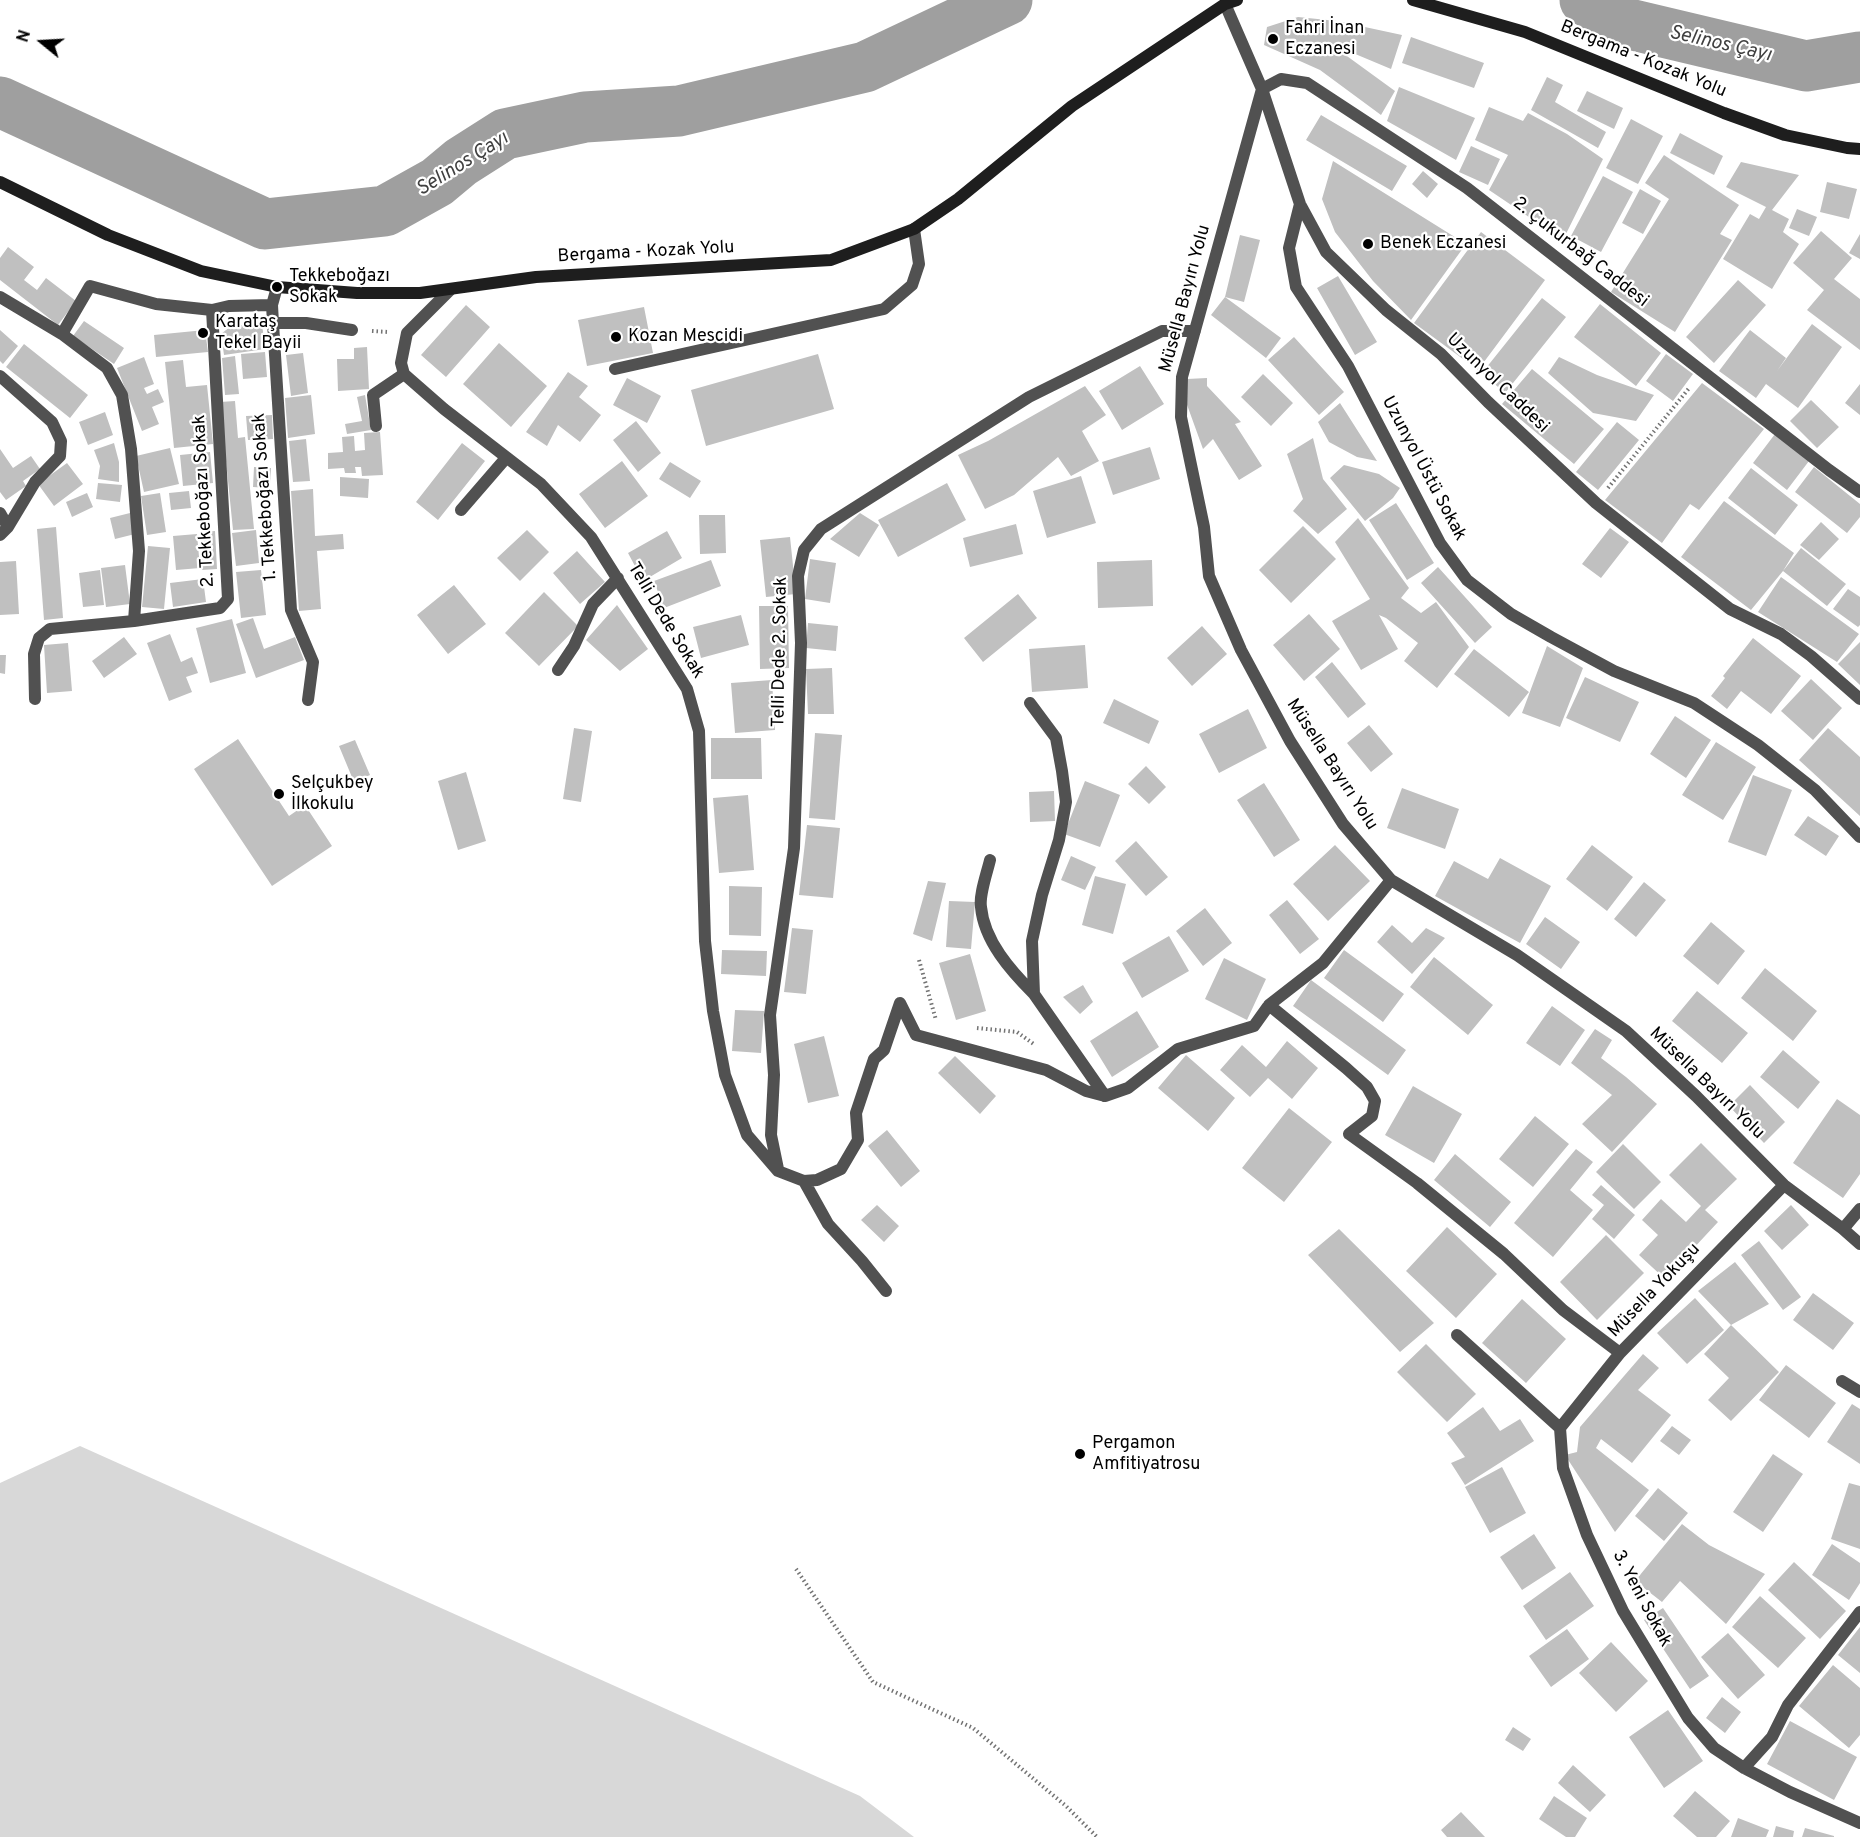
<!DOCTYPE html>
<html>
<head>
<meta charset="utf-8">
<style>
  body { margin:0 }
  #map { position:relative; width:1860px; height:1837px; overflow:hidden; background:#fff; font-family:Overpass,sans-serif }
  canvas { display:block }
  .north { position:absolute; left:12px; top:12px; width:60px; height:60px; -webkit-text-stroke:4px #fff; paint-order:stroke; rotate:288deg; font-size:16px; font-weight:700; line-height:24px; text-align:center; color:#000 }
  .north::after { content:''; display:block; margin:auto; width:21px; height:27px; background:#000; clip-path:polygon(50% 0,100% 100%,50% 72%,0 100%) }
</style>
</head>
<body>
<div id="map">
<canvas width="1860" height="1837"></canvas>
<div class="north">N</div>
</div>
<script>
const ctx = document.querySelector('canvas').getContext('2d');
ctx.lineJoin = 'round';
function fill(path, color) { ctx.fillStyle = color; ctx.fill(path, 'evenodd'); }
function trace(path, color, width, dash) { ctx.strokeStyle = color; ctx.lineWidth = width; ctx.lineCap = dash ? 'butt' : 'round'; ctx.setLineDash(dash || []); ctx.stroke(path); }
function drawText(font, color, halo, rows, align = 'center') {
  ctx.font = font + ' Overpass,sans-serif'; ctx.lineWidth = 4.5; ctx.setLineDash([]); ctx.textBaseline = 'middle'; ctx.strokeStyle = halo; ctx.fillStyle = color; for (const [text, x, y, turn = 0] of rows) {
    ctx.save(); ctx.translate(x, y); ctx.rotate((+turn || 0) * Math.PI / 180); ctx.textAlign = isNaN(turn) ? turn : align; if (halo) ctx.strokeText(text, 0, 0); ctx.fillText(text, 0, 0); ctx.restore();
  }
}
const green = new Path2D(`
  M80 1446 860 1796 914 1837H0V1483Z`);
const river = new Path2D(`
  M1585 0 1629 24 1806 66 1860 57
  M0 102 265 224 385 211 437 182 461 162 505 134 585 117 679 111 865 67 1007 0`);
const building = new Path2D(`
  M1298 17 1337 21 1402 35 1391 69 1329 43 1395 91 1381 115 1320 70 1264 45 1267 27Z
  M1411 37 1484 63 1474 88 1402 63Z
  M1547 77 1563 85 1555 102 1606 132 1598 148 1531 110Z
  M1399 87 1475 118 1456 160 1387 121Z
  M1587 91 1623 108 1614 129 1577 111Z
  M1489 107 1523 121 1528 113 1567 134 1603 159 1562 242 1526 215 1489 190 1508 155 1475 140Z
  M1321 115 1407 166 1392 191 1306 140Z
  M1631 119 1663 136 1638 184 1606 168Z
  M1680 133 1723 156 1714 175 1670 153Z
  M1471 146 1500 159 1488 185 1459 172Z
  M1664 155 1739 205 1720 234 1732 240 1675 332 1611 292 1669 199 1645 183Z
  M1333 161 1466 244 1411 320 1373 281 1335 232 1322 199Z
  M1741 162 1799 175 1772 210 1789 219 1783 232 1799 244 1772 289 1723 259 1750 214 1759 219 1766 207 1726 187Z
  M1423 171 1438 184 1427 198 1412 184Z
  M1603 176 1633 192 1601 252 1571 236Z
  M1827 182 1857 189 1849 219 1820 212Z
  M1640 189 1661 201 1643 234 1622 223Z
  M1797 209 1817 217 1809 236 1789 228Z
  M1821 231 1852 258 1834 279 1860 299V350L1807 310 1824 290 1793 263Z
  M1481 232 1545 280 1478 370 1414 323Z
  M1860 234V259L1849 253Z
  M1240 235 1260 240 1244 302 1225 297Z
  M8 247 34 267 24 280 37 290 46 278 76 301 58 325 0 280V258Z
  M1338 276 1377 342 1355 355 1317 288Z
  M1738 280 1766 305 1714 363 1686 337Z
  M1225 297 1281 338 1266 358 1211 315Z
  M1542 298 1566 317 1505 393 1482 373Z
  M1600 304 1661 353 1636 386 1574 337Z
  M466 305 490 327 446 377 421 355Z
  M644 307 653 353 587 366 578 320Z
  M84 321 124 348 114 364 73 336Z
  M262 323 265 349 224 355 221 334 231 326Z
  M1812 324 1842 347 1798 408 1766 384 1756 398 1719 371 1750 330 1786 358 1777 371Z
  M0 330 18 346 3 364 0 361Z
  M205 330 208 352 156 357 154 335Z
  M1294 337 1344 392 1319 415 1268 360Z
  M499 343 547 386 511 427 463 384Z
  M24 344 88 395 70 418 6 367Z
  M367 347 369 389 338 391 337 359H354V348Z
  M265 352 267 377 243 379 241 354Z
  M303 353 308 393 291 396 286 355Z
  M818 354 834 409 706 446 691 390Z
  M1666 354 1693 374 1673 401 1646 381Z
  M235 356 239 394 225 395 222 358Z
  M144 357 154 384 144 388 147 394 158 389 164 402 152 407 159 424 142 431 117 368Z
  M1559 357 1597 375 1654 395 1636 421 1593 413 1548 373Z
  M183 360 186 387 207 385 213 444 174 448 165 362Z
  M1140 366 1164 404 1122 430 1099 391Z
  M1532 369 1604 429 1574 464 1502 404Z
  M568 372 588 386 579 397 601 415 580 442 558 425 547 446 526 432Z
  M1263 374 1293 403 1271 426 1241 397Z
  M627 378 661 396 647 423 613 405Z
  M1207 378V386L1241 422 1235 424 1262 466 1239 480 1213 439 1203 449 1186 402 1187 379Z
  M1702 383 1764 429 1699 510 1690 504 1662 543 1605 500Z
  M1860 384V415L1845 403Z
  M1085 386 1106 415 1082 431 1099 461 1071 476 1058 457 1014 495 985 509 958 455 988 441Z
  M311 395 315 434 288 438 285 398Z
  M365 395 371 430 347 434 345 424 362 421 357 397Z
  M1811 400 1839 427 1817 448 1790 421Z
  M235 401 238 438 245 437 254 529 233 530 220 402Z
  M1340 403 1377 461 1357 457 1329 442 1318 422Z
  M105 412 113 435 88 445 79 422Z
  M272 415 273 439 248 440 246 416Z
  M636 421 661 453 638 472 613 440Z
  M1617 422 1639 440 1598 490 1576 472Z
  M380 432 383 475 362 476 361 467H355L356 473H345L344 468 328 469V453L343 452 342 437 354 436 355 451 365 450 364 433Z
  M1775 434 1809 461 1787 490 1753 463Z
  M1313 438 1323 479 1347 509 1318 534 1293 511 1303 499 1287 454Z
  M306 439 310 481 293 482 289 441Z
  M114 443 119 462V482L98 479 100 466 94 450Z
  M462 443 485 461 438 520 416 502Z
  M1150 447 1160 479 1113 495 1102 462Z
  M170 448 179 484 144 492 136 456Z
  M0 449 13 468 31 456 40 469 23 481 26 486 6 500 0 492Z
  M210 452 213 483 183 486 180 455Z
  M622 461 648 496 605 528 579 494Z
  M670 462 701 481 690 498 659 479Z
  M67 463 83 484 54 506 38 484Z
  M1344 465 1379 474 1400 488 1393 498 1365 521 1330 478Z
  M254 467 271 468 270 488 253 487Z
  M1814 467 1860 504V517L1847 533 1795 492Z
  M1751 468 1798 505 1775 535 1728 498Z
  M1081 476 1096 523 1047 538 1033 491Z
  M340 477 369 479 368 498 340 496Z
  M98 483 122 485 120 502 96 499Z
  M947 483 966 520 898 557 878 520Z
  M313 489 315 536 343 534 344 549 317 551 321 609 299 611 291 491Z
  M189 491 191 508 171 510 169 493Z
  M87 493 93 507 72 517 66 502Z
  M160 493 166 532 147 535 141 496Z
  M1724 501 1794 553 1783 571 1801 548 1846 584 1827 606 1783 571 1751 610 1681 557Z
  M1396 503 1434 563 1407 580 1369 520Z
  M130 513 135 534 115 539 110 518Z
  M860 513 879 525 859 557 830 539Z
  M699 515H725L726 553 700 554Z
  M1358 518 1409 588 1401 598 1421 613 1436 602 1469 647 1437 688 1404 661 1418 643 1386 618 1379 615 1398 649 1361 670 1332 621 1370 599 1335 542Z
  M1821 522 1839 539 1819 560 1800 545Z
  M1016 524 1023 554 970 567 963 538Z
  M1303 526 1336 559 1291 603 1259 570Z
  M56 527 63 618 44 620 37 529Z
  M1610 528 1629 542 1601 578 1582 564Z
  M256 530 259 563 236 566 232 533Z
  M527 530 549 552 520 581 497 558Z
  M215 531 217 569 202 570 200 532Z
  M667 531 682 558 643 581 628 553Z
  M197 534 200 568 176 570 173 536Z
  M790 537 796 594 766 597 760 540Z
  M148 546 170 548 164 609 142 607Z
  M577 551 605 582 580 604 553 573Z
  M810 559 836 563 830 603 805 599Z
  M711 560 721 586 664 608 654 581Z
  M1152 560 1153 606 1098 608 1097 562Z
  M16 561 19 614 0 615V562Z
  M125 565 130 604 106 607 101 568Z
  M1438 567 1492 627 1475 643 1421 583Z
  M100 570 104 605 83 607 79 573Z
  M261 570 266 615 241 618 236 572Z
  M1781 577 1859 634 1837 662 1758 612Z
  M203 579 206 602 173 607 170 583Z
  M454 585 486 624 448 654 417 615Z
  M1848 589 1860 597V625L1858 627 1833 609Z
  M544 592 578 626 539 666 505 633Z
  M1018 594 1037 618 983 662 964 638Z
  M617 605 648 649 620 671 586 640Z
  M759 606H788L789 668 760 669Z
  M1309 614 1340 649 1304 681 1273 645Z
  M741 615 749 645 701 658 693 627Z
  M253 618 264 649 295 637 304 660 256 678 236 624Z
  M232 619 246 673 210 683 196 628Z
  M808 623 838 626 836 651 806 648Z
  M1202 626 1227 654 1192 686 1167 658Z
  M170 634 181 662 192 657 198 673 186 677 192 692 169 701 147 643Z
  M124 637 137 654 104 678 92 661Z
  M1753 638 1801 676 1771 714 1741 691 1727 709 1711 696 1725 678 1723 676Z
  M1860 642V685L1838 664Z
  M68 643 72 691 47 693 44 645Z
  M1085 645 1088 688 1032 692 1029 649Z
  M1547 646 1583 668 1560 727 1522 713Z
  M1474 649 1529 692 1509 717 1454 674Z
  M0 655H6L5 674 0 673Z
  M1332 662 1366 704 1348 718 1315 677Z
  M832 668 834 714H808L806 669Z
  M1585 677 1639 702 1620 742 1566 718Z
  M1811 679 1842 708 1813 740 1781 711Z
  M772 680 775 730 735 733 731 683Z
  M1114 699 1159 721 1149 744 1103 723Z
  M1248 709 1267 748 1219 773 1199 734Z
  M1675 716 1711 740 1686 778 1650 754Z
  M1369 725 1393 754 1371 772 1347 743Z
  M574 728 592 731 581 802 563 799Z
  M1828 728 1860 757V816L1799 760Z
  M815 733 842 735 835 820 809 818Z
  M711 738H761L762 779H711Z
  M238 739 289 816 305 805 332 846 272 886 194 769Z
  M355 740 370 775 354 782 339 746Z
  M1716 742 1756 767 1723 820 1682 795Z
  M1146 766 1166 787 1149 804 1128 784Z
  M466 772 486 841 458 850 438 781Z
  M1753 775 1792 790 1766 856 1728 842Z
  M1085 781 1120 795 1100 847 1064 834Z
  M1264 783 1300 840 1274 857 1237 800Z
  M1402 788 1459 809 1445 849 1387 828Z
  M1054 791 1055 821 1030 822 1029 792Z
  M748 795 754 870 719 873 713 798Z
  M1808 816 1839 836 1826 856 1794 835Z
  M807 825 840 828 833 898 799 895Z
  M1136 841 1168 877 1146 896 1115 861Z
  M1335 845 1370 881 1328 921 1293 884Z
  M1592 845 1633 877 1607 911 1566 879Z
  M1071 856 1096 867 1085 890 1061 880Z
  M1500 858 1551 886 1520 943 1435 896 1454 861 1488 879Z
  M1095 876 1126 884 1113 934 1082 925Z
  M928 881 946 883 932 941 913 934Z
  M1644 882 1666 900 1636 937 1614 919Z
  M729 886 762 887 761 936 729 935Z
  M1287 900 1319 939 1300 954 1269 915Z
  M949 901 975 902 971 949 946 947Z
  M1205 908 1232 943 1203 966 1176 931Z
  M1545 917 1580 942 1561 969 1526 944Z
  M1711 922 1745 951 1718 985 1683 956Z
  M1392 925 1412 943 1426 928 1445 938 1412 974 1377 942Z
  M792 928 813 930 806 994 784 992Z
  M1169 936 1189 971 1142 998 1122 963Z
  M722 950 767 951 766 976 721 974Z
  M1344 950 1404 994 1383 1022 1324 978Z
  M970 954 986 1011 956 1020 939 963Z
  M1434 957 1493 1005 1468 1035 1410 987Z
  M1224 958 1266 979 1247 1020 1205 999Z
  M1765 968 1817 1011 1793 1041 1741 998Z
  M1311 980 1406 1050 1388 1075 1293 1006Z
  M1083 985 1093 1002 1080 1014 1063 997Z
  M1697 991 1748 1033 1722 1063 1672 1021Z
  M1552 1006 1585 1030 1560 1066 1526 1043Z
  M735 1010 764 1011 761 1053 732 1051Z
  M1137 1011 1159 1047 1112 1077 1090 1041Z
  M1595 1029 1612 1040 1601 1058 1626 1077 1657 1104 1612 1152 1582 1124 1612 1095 1571 1063Z
  M824 1036 839 1096 808 1103 794 1044Z
  M1287 1041 1318 1068 1292 1099 1268 1078 1250 1097 1220 1070 1242 1045 1266 1067Z
  M1783 1050 1820 1082 1798 1109 1760 1077Z
  M1186 1055 1235 1098 1208 1131 1158 1088Z
  M955 1056 996 1096 980 1114 938 1073Z
  M1750 1085 1785 1122 1764 1143 1729 1106Z
  M1413 1086 1462 1114 1434 1163 1385 1135Z
  M1837 1099 1860 1115V1174L1843 1198 1793 1163Z
  M1289 1108 1332 1142 1284 1202 1242 1168Z
  M1535 1116 1569 1144 1533 1187 1499 1159Z
  M887 1130 920 1171 901 1187 868 1146Z
  M1701 1143 1737 1179 1705 1210 1718 1222 1665 1279 1639 1255 1658 1235 1642 1220 1661 1199 1686 1222 1701 1206 1669 1175Z
  M1623 1144 1661 1182 1634 1209 1596 1172Z
  M1576 1149 1593 1162 1570 1190 1593 1210 1553 1257 1514 1223Z
  M1455 1154 1511 1202 1490 1227 1434 1180Z
  M1601 1185 1635 1215 1614 1239 1592 1219 1604 1205 1592 1195Z
  M877 1205 899 1226 884 1242 861 1220Z
  M1791 1205 1809 1225 1782 1250 1764 1231Z
  M1447 1227 1497 1274 1456 1318 1406 1271Z
  M1339 1229 1434 1323 1400 1352 1308 1255Z
  M1606 1235 1644 1273 1597 1320 1560 1282Z
  M1759 1241 1801 1297 1783 1310 1741 1255Z
  M1735 1262 1769 1304 1731 1325 1698 1291Z
  M1813 1293 1854 1323 1833 1350 1793 1320Z
  M1695 1298 1724 1330 1687 1364 1657 1333Z
  M1522 1299 1566 1339 1526 1383 1482 1343Z
  M1731 1325 1779 1372 1731 1421 1708 1400 1729 1378 1704 1354Z
  M1426 1344 1476 1394 1447 1422 1397 1372Z
  M1643 1354 1659 1368 1638 1390 1671 1415 1632 1463 1601 1439 1596 1448 1649 1490 1615 1532 1565 1455 1577 1452 1580 1427Z
  M1786 1365 1836 1403 1809 1438 1759 1400Z
  M1852 1404 1860 1409V1464L1827 1442Z
  M1483 1407 1500 1431 1520 1419 1534 1441 1465 1485 1451 1463 1465 1457 1447 1433Z
  M1672 1426 1691 1440 1679 1455 1660 1441Z
  M1773 1454 1803 1474 1763 1532 1733 1512Z
  M1502 1467 1526 1513 1490 1533 1465 1487Z
  M1849 1483 1860 1486V1549L1831 1539Z
  M1658 1488 1688 1513 1664 1541 1635 1516Z
  M1682 1524 1709 1545 1765 1574 1726 1624 1680 1581 1662 1602 1635 1581Z
  M1534 1534 1556 1568 1522 1590 1500 1557Z
  M1832 1544 1860 1563V1583L1849 1600 1812 1575Z
  M1794 1562 1846 1611 1820 1639 1768 1590Z
  M1570 1572 1594 1606 1546 1640 1523 1606Z
  M1760 1596 1806 1638 1778 1668 1732 1627Z
  M1663 1608 1709 1676 1690 1689 1644 1620Z
  M1860 1627V1673L1838 1655Z
  M1567 1629 1589 1659 1551 1687 1529 1656Z
  M1728 1633 1765 1675 1738 1699 1701 1657Z
  M1611 1642 1648 1681 1616 1712 1579 1673Z
  M1833 1665 1860 1688V1735L1849 1748 1799 1706Z
  M1722 1697 1741 1712 1725 1733 1706 1718Z
  M1668 1710 1703 1761 1664 1788 1629 1737Z
  M1790 1721 1857 1757 1834 1800 1767 1764Z
  M1513 1727 1531 1739 1523 1751 1505 1740Z
  M1573 1765 1606 1795 1590 1812 1558 1783Z
  M1695 1791 1730 1821 1716 1837H1697L1673 1816Z
  M1554 1796 1587 1818 1575 1837H1566L1539 1819Z
  M1461 1812 1485 1837H1447L1441 1830Z
  M1738 1818 1769 1830 1766 1837H1731Z
  M1776 1826 1794 1831 1793 1837H1773Z
  M1805 1828 1834 1836V1837H1802Z`);
const path = new Path2D(`
  M372 331 388 332
  M1608 488 1690 387
  M919 960 936 1020
  M977 1028 1017 1032 1035 1045
  M796 1569 873 1682 973 1728 1066 1806 1097 1837`);
const street = new Path2D(`
  M1225 4 1262 89 1300 204 1326 252 1386 310 1441 354 1488 402 1596 503 1730 609 1781 634 1811 656 1860 699
  M1300 204 1289 248 1296 287 1348 366 1440 543 1467 580 1511 614 1551 637 1614 671 1694 703 1758 745 1815 790 1860 837
  M277 287 272 305 273 323 291 610 313 662 308 700
  M450 290 407 333 401 363 404 374 444 409 541 484 591 537 687 689 699 731 705 941 713 1011 725 1075 747 1135 778 1171 804 1181 817 1180 841 1169 858 1140 856 1113 874 1059 884 1050 900 1003 916 1035 1046 1070 1086 1091 1105 1096
  M0 297 62 334 107 368 122 395 131 449 139 551 134 621
  M273 323H306L352 330
  M62 334 90 286 156 304 212 310 229 306 272 305
  M615 369 884 309 912 285 919 264 914 229
  M0 376 52 422 61 441 60 456 35 482 8 527 0 535
  M376 426 373 395 404 374
  M1860 492 1829 470 1467 188 1307 83 1281 79 1262 89 1182 377 1181 417 1204 527 1209 576 1241 650 1290 741 1343 824 1391 880 1517 955 1626 1031 1696 1096 1784 1185 1843 1229 1860 1244
  M461 510 506 458
  M0 513 8 527
  M558 670 574 646 593 604 618 578
  M35 699 34 654 39 638 50 629 134 621 220 608 228 599 212 310
  M1030 703 1056 738 1062 771 1066 802 1059 840 1042 895 1032 941 1034 994 1105 1096 1128 1088 1178 1049 1254 1026 1269 1005
  M990 860C987 873 979 895 981 907 984 941 1011 971 1034 994
  M1391 880 1323 963 1269 1005 1346 1068 1367 1087 1375 1101 1372 1116 1349 1134 1417 1183 1504 1254 1563 1310 1620 1353
  M778 1169 771 1135 774 1075 770 1015 794 848 801 643 798 576 804 550 821 529 1029 397 1162 331H1195
  M804 1181 828 1224 862 1261 886 1291
  M1843 1229 1860 1209
  M1457 1335 1560 1428 1563 1468 1587 1535 1623 1611 1688 1718 1714 1748 1744 1768 1790 1792 1860 1823
  M1842 1381 1860 1392
  M1560 1428 1620 1353 1784 1185
  M1744 1768 1772 1737 1788 1705 1860 1612`);
const secondary = new Path2D(`
  M1413 0 1525 32 1724 113 1785 135 1847 148 1860 149
  M0 182 108 235 201 271 277 287 357 293H420L536 277 831 260 914 229 958 199 1072 106 1225 4 1237 0`);
const markers = [
  [1273,39,6,"#000"],
  [1368,244,6,"#000"],
  [277,287,6,"#000"],
  [203,333,6,"#000"],
  [616,337,6,"#000"],
  [279,794,6,"#000"],
  [1080,1454,6,"#000"]
];
const poiNames = [
  ["Fahri İnan",1285,29],
  ["Eczanesi",1285,50],
  ["Benek Eczanesi",1380,244],
  ["Tekkeboğazı",289,277],
  ["Sokak",289,298],
  ["Karataş",215,323],
  ["Tekel Bayii",215,344],
  ["Kozan Mescidi",628,337],
  ["Selçukbey",291,784],
  ["İlkokulu",291,805],
  ["Pergamon",1092,1444],
  ["Amfitiyatrosu",1092,1465]
];
const streetNames = [
  ["Bergama - Kozak Yolu",1643,60,22],
  ["Bergama - Kozak Yolu",646,253,-3],
  ["2. Çukurbağ Caddesi",1580,253,38],
  ["Müsella Bayırı Yolu",1186,299,-75],
  ["Uzunyol Caddesi",1497,384,44],
  ["Uzunyol Üstü Sokak",1423,469,62],
  ["1. Tekkeboğazı Sokak",266,497,-94],
  ["2. Tekkeboğazı Sokak",205,501,-93],
  ["Telli Dede Sokak",665,621,59],
  ["Telli Dede 2. Sokak",781,652,-89],
  ["Müsella Bayırı Yolu",1331,765,57],
  ["Müsella Bayırı Yolu",1706,1084,44],
  ["Müsella Yokuşu",1655,1291,-46],
  ["3. Yeni Sokak",1641,1599,62]
];
const waterNames = [
  ["Selinos Çayı",1720,45,13],
  ["Selinos Çayı",463,165,-32]
];
fill(green, '#d8d8d8');
trace(river, '#9f9f9f', 51);
fill(building, '#c0c0c0');
trace(path, '#737373', 4, [1.5, 3]);
trace(street, '#515151', 12);
trace(secondary, '#1e1e1e', 12);
for (const [x, y, r, color] of markers) { const dot = new Path2D(); dot.arc(x, y, r, 0, 2 * Math.PI); ctx.fillStyle = color; ctx.fill(dot); trace(dot, '#fff', 2); }
drawText('18px', '#000', '#fff', poiNames, 'left');
drawText('18px', '#000', '#fff', streetNames);
drawText('italic 20px', '#404040', '#fff', waterNames);
</script>
</body>
</html>
